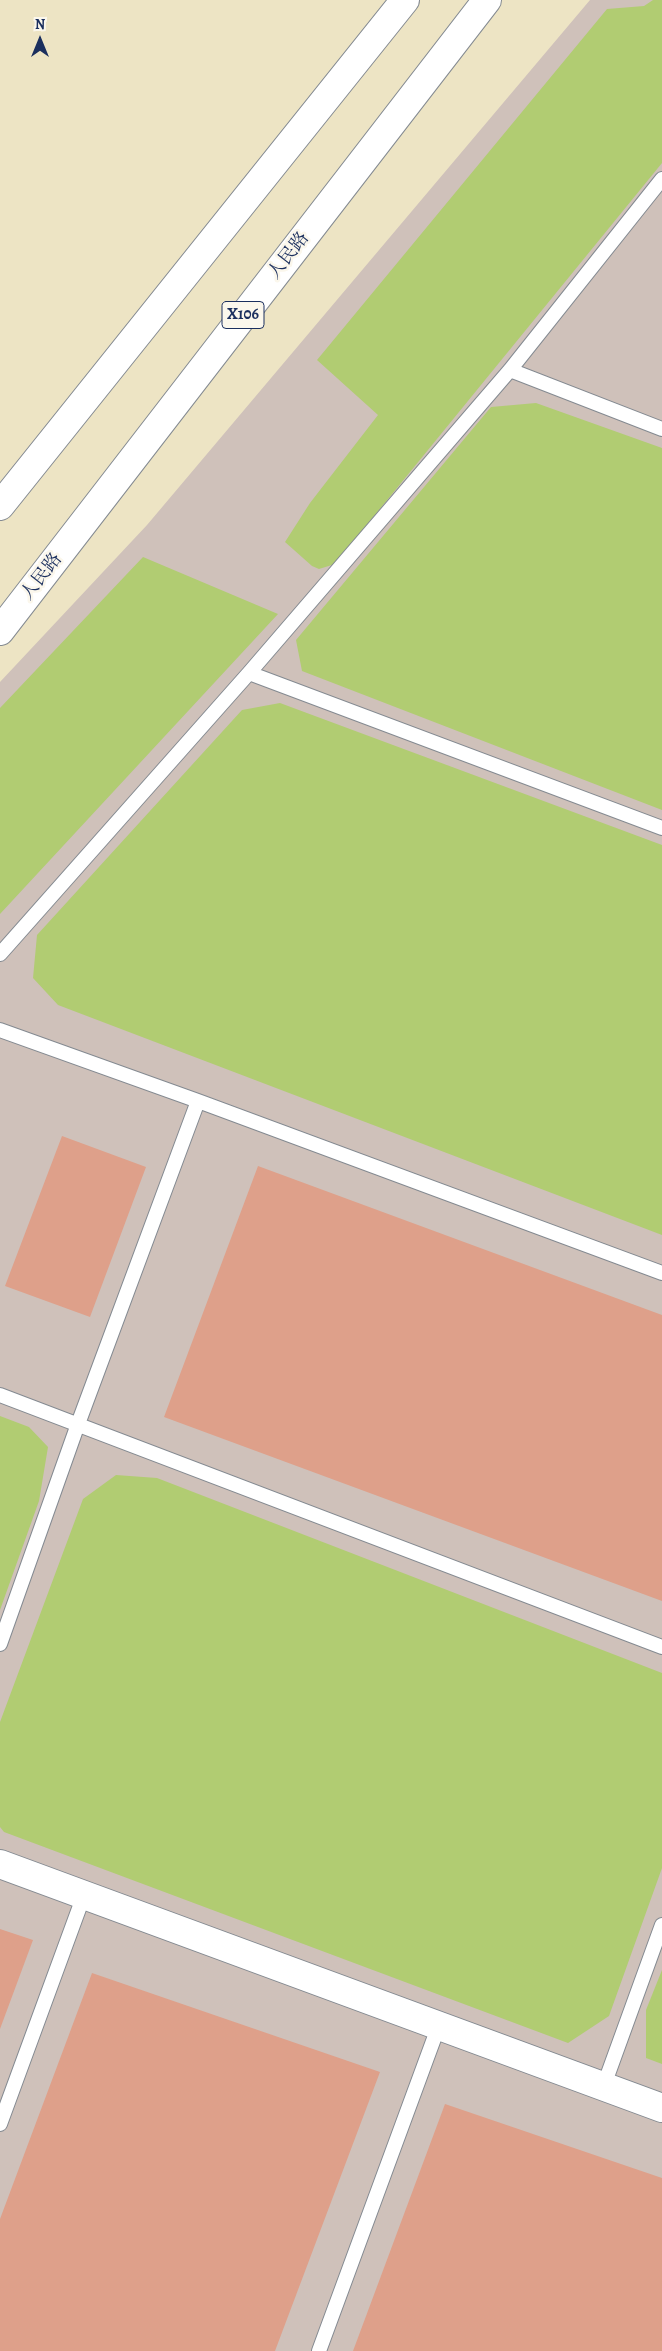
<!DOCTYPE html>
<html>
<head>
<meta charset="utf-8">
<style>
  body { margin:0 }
  #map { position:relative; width:662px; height:2351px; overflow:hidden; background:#ede4c4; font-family:Alegreya,serif }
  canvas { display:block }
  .north { position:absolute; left:15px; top:15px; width:50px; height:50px; -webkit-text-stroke:4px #fbf7ec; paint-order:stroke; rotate:0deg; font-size:14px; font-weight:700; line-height:20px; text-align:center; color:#1b2f5e }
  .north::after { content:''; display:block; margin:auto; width:18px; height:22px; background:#1b2f5e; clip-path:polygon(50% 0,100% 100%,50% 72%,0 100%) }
</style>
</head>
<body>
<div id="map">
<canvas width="662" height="2351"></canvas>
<div class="north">N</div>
</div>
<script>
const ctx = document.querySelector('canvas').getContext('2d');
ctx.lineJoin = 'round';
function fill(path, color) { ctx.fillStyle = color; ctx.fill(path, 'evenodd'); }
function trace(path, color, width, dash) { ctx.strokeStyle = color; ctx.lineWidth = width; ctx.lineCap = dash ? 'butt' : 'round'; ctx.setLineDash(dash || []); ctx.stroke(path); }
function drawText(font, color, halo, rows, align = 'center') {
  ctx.font = font + ' Alegreya,"Noto Serif SC",serif'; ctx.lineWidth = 5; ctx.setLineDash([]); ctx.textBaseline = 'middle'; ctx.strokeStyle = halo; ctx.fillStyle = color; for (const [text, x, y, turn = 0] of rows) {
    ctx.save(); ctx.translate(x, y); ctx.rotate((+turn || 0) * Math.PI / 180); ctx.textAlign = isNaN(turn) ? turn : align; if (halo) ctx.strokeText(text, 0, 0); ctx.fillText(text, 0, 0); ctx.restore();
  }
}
const industrial = new Path2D(`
  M590 0H662V2351H0V682L147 525Z`);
const green = new Path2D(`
  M653 0H662V163L335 564 319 569 312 566 285 542 310 503 378 415 317 360 607 9 644 6Z
  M536 403 662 448V810L302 671 296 640 491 407Z
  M143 557 278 614 0 914V708Z
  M280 703 662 845V1235L58 1005 33 978 37 935 242 710Z
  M0 1416 29 1427 48 1447 39 1501 0 1610Z
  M116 1475 157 1478 662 1673V1868L609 2016 568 2043 4 1832 0 1827V1722L83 1499Z
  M662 1970V2064L646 2058V2010Z`);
const building = new Path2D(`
  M62 1136 146 1167 90 1317 5 1286Z
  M258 1166 662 1315V1601L164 1417Z
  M0 1929 33 1940 0 2029Z
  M92 1973 380 2072 275 2351H0V2219Z
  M445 2104 662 2178V2351H353Z`);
const service = new Path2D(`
  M510 370 662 429
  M249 673 662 828
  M0 954 249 673 510 370 662 179
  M0 1030 198 1101 662 1273
  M0 1395 662 1647
  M0 1644 78 1424 198 1101
  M604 2085 662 1925
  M0 2124 84 1895
  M319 2351 439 2025`);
const minor = new Path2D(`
  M0 1864 662 2108`);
const primary = new Path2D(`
  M0 506 405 0
  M0 631 487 0`);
const shields = [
  [243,315,42]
];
const shieldNames = [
  ["X106",243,315]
];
const streetNames = [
  ["人民路",289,256,-52],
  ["人民路",42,577,-52]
];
fill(industrial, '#cfc1ba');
fill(green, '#b1cc72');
fill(building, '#dea08a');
trace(service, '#848a91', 16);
trace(minor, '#848a91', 30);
trace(primary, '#848a91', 30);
trace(service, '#fff', 14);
trace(minor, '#fff', 28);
trace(primary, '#fff', 28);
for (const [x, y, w] of shields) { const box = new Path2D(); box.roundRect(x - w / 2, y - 13.5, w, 27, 4); ctx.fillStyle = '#fbf7ec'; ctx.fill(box); trace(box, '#1b2f5e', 1); }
drawText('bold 16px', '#1b2f5e', null, shieldNames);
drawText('18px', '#1b2f5e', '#fbf7ec', streetNames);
</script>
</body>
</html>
